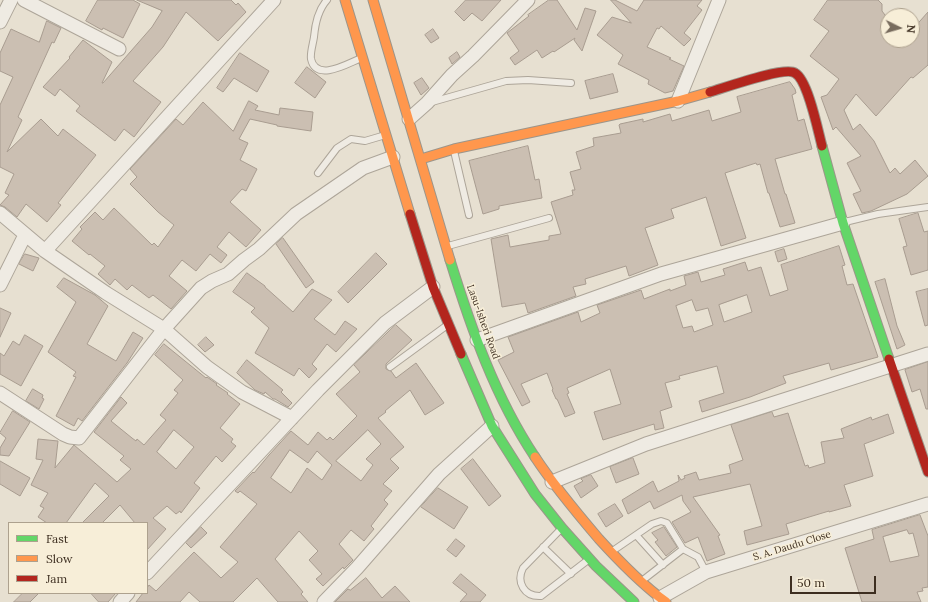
<!DOCTYPE html>
<html>
<head>
<meta charset="utf-8">
<style>
  body { margin:0 }
  #map { position:relative; width:928px; height:602px; overflow:hidden; background:#e7e0d1; font-family:Lora,serif }
  canvas { display:block }
  .legend { position:absolute; left:8px; top:522px; width:140px; height:72px; box-sizing:border-box; background:#f7eed8; border:1px solid #ada18e; margin:0; padding:5px 7px; list-style:none; font-size:12px; color:#3d2e20 }
  .legend li { display:flex; align-items:center; gap:8px; height:20px }
  .legend b { width:20px; border:1px solid #ada18e }
  .north { position:absolute; left:880px; top:8px; width:40px; height:40px; box-sizing:border-box; background:#f7eed8; border:1px solid #ada18e; border-radius:50%; rotate:95deg; font-size:11px; font-weight:700; line-height:16px; text-align:center; color:#3d2e20 }
  .north::after { content:''; display:block; margin:auto; width:14px; height:18px; background:#786c5e; clip-path:polygon(50% 0,100% 100%,50% 72%,0 100%) }
  .scale { position:absolute; left:790px; top:576px; width:86px; height:18px; box-sizing:border-box; border:2px solid #3d2e20; border-top:0; padding-left:5px; font-size:12px; line-height:14px; white-space:nowrap; color:#3d2e20; -webkit-text-stroke:3px #f7eed8; paint-order:stroke }
</style>
</head>
<body>
<div id="map">
<canvas width="928" height="602"></canvas>
<ul class="legend">
<li><b style="height:5px;background:#63d668"></b>Fast</li>
<li><b style="height:5px;background:#ff974d"></b>Slow</li>
<li><b style="height:5px;background:#b3261e"></b>Jam</li>
</ul>
<div class="north">N</div>
<div class="scale">50 m</div>
</div>
<script>
const ctx = document.querySelector('canvas').getContext('2d');
ctx.lineJoin = 'round';
function fill(path, color) { ctx.fillStyle = color; ctx.fill(path, 'evenodd'); }
function trace(path, color, width, dash) { ctx.strokeStyle = color; ctx.lineWidth = width; ctx.lineCap = dash ? 'butt' : 'round'; ctx.setLineDash(dash || []); ctx.stroke(path); }
function drawText(font, color, halo, rows, align = 'center') {
  ctx.font = font + ' Lora,serif'; ctx.lineWidth = 3; ctx.setLineDash([]); ctx.textBaseline = 'middle'; ctx.strokeStyle = halo; ctx.fillStyle = color; for (const [text, x, y, turn = 0] of rows) {
    ctx.save(); ctx.translate(x, y); ctx.rotate((+turn || 0) * Math.PI / 180); ctx.textAlign = isNaN(turn) ? turn : align; if (halo) ctx.strokeText(text, 0, 0); ctx.fillText(text, 0, 0); ctx.restore();
  }
}
const building = new Path2D(`
  M98 0H133L140 4 123 38 103 28 102 30 86 21Z
  M137 0H231L236 5 238 3 246 12 218 41 186 12 163 47 133 81 161 102 134 137 124 129 115 141 76 111 80 106 60 89 55 96 43 87 70 58 69 57 83 40 112 62 102 83H103L152 27 162 11Z
  M466 0H501L482 21 472 13 464 21 455 12Z
  M549 0H557L577 30 585 8 596 11 582 51 574 40 575 38 554 52 553 51 542 58 537 50 515 65 510 58 519 51 507 33 529 16 528 15Z
  M611 0H615L637 11 644 0H702L697 6 702 10 684 33 691 39 684 46 661 26 659 29 657 28 647 47 671 58 669 59 684 66 673 91 665 93 648 84 649 80 618 64 623 55 597 35 612 17 631 23Z
  M828 0H878L882 4V11L888 19V40H912V30L928 12V65L913 78 911 77 876 116 856 94 844 110 853 130 860 124 874 141 890 173 895 168 900 174 915 160 928 176 907 194 871 211 862 213 853 194 861 191 847 163 861 156 836 127 833 130 821 97 827 95 839 79 810 56 829 31 814 20Z
  M47 21 61 28 54 43 52 42 18 117 22 120 7 152 41 119 58 136 63 129 96 155 58 203 61 205 47 222 26 204 17 217 5 207 0 205 9 195 5 193 14 174 0 167V105L13 77 0 71V53L11 29 39 42Z
  M433 29 439 38 431 43 425 35Z
  M457 52 460 57 452 64 449 58Z
  M240 53 269 71 257 92 234 78 223 92 217 88Z
  M307 67 326 82 315 98 295 83Z
  M613 74 618 92 590 99 585 81Z
  M422 78 429 88 421 95 414 83Z
  M790 82 795 89 796 93 792 95 798 121 804 119 812 149 775 159 785 194H786L795 223 780 227 769 193H768L760 164 757 165 756 163 725 173 746 238 721 246 706 197 671 209 674 218 645 228 658 265 629 276 626 266 585 279 586 284 573 287 576 296 528 313 525 303 502 307 491 239 508 235 510 247 549 240V236L561 234 551 202 573 195 572 190H575L570 172 581 169 576 152 594 146 593 138 621 133 619 125 620 124 643 119V122L670 114 672 121 709 110 712 121 741 112 737 97Z
  M249 101 258 106 255 110 279 115 280 108 313 112 311 131 277 126V125L250 119 239 139 248 143 240 160 257 169 246 191 242 189 230 202 261 230 246 247 229 232 217 247 227 255 221 263 210 254 196 271 182 260 169 276 187 291 171 309 153 295 149 298 132 285 127 290 115 279 110 285 98 274 105 266 90 254 89 255 72 241 82 229 80 227 95 212 103 220 114 208 152 245 154 243 158 247 174 225 158 212 130 184 137 177 130 169 176 119 183 125 203 102 233 131Z
  M528 146 535 180 539 179 542 198 499 206V209L483 214 469 161Z
  M918 213 924 232 928 231V270L911 275 903 247 907 246 899 219Z
  M283 238 314 282 306 288 276 244Z
  M839 246 845 265 842 266 847 285 853 284 878 357 831 370 829 363 783 376 786 383 750 397 702 412 699 401 724 393 717 366 679 376 680 379 665 383 672 407 660 411 664 428 655 430 654 424 603 440 594 412 621 404 610 369 567 388 569 393 567 394 575 413 565 417 557 399H556L552 390 553 389 547 373 521 384 530 402 522 406 498 360 514 352 508 337 578 312 581 322 600 313 597 305 641 290 644 299 670 289V291L686 285 684 276 698 272 701 282 725 275 723 269 745 262 748 271 761 267 770 296 788 290 781 265ZM747 295 752 312 724 322 719 305ZM692 300 696 311 708 308 713 325 694 332 692 326 683 328 676 306Z
  M784 249 787 259 778 262 775 252Z
  M376 253 387 264 348 303 338 292Z
  M25 254 39 258 33 271 19 264Z
  M247 273 265 286V287L293 312 312 289 332 300 314 319 335 335 345 321 357 329 336 352 327 344 312 364 317 369 309 378 299 368 294 376 255 353 269 328 251 312 255 308 233 292Z
  M64 278 95 295 108 306 87 344 116 361 133 332 143 338 127 363 82 421 78 418 74 426 56 416 76 377 73 376 76 372 48 352 76 302 57 287Z
  M885 279 897 326 905 345 897 349 875 282Z
  M928 289V325L925 326 916 292Z
  M0 308 11 313 0 337Z
  M396 325 412 340 386 364V369L391 371 396 378 416 363 444 403 425 415 410 390 385 411 386 412 378 418 404 447 390 459 399 468 383 484 392 491 384 500 388 504 371 526 374 529 364 541 351 530 339 544 353 560 344 569 343 567 323 586 316 579 322 574 309 560 318 551 299 531 275 559 303 592 301 594 308 602H278L257 578 233 602H200L189 592 180 602H136L143 593H147V588L149 585 156 591 194 552 221 578 238 562 220 547 257 504 240 491 238 493 235 491 253 472 254 473 269 455 291 431 308 445 318 432 327 440 330 437 333 440 357 416 336 394 360 372 354 365ZM368 430 381 444 366 459 373 465 361 481 336 461ZM290 450 308 463 317 451 332 465 322 480 307 468 291 493 271 478Z
  M25 335 43 346 21 386 0 374V353L4 356 13 341 19 345Z
  M206 337 214 345 205 352 198 345Z
  M164 344 206 378 207 377 217 384 216 385 228 393 227 394 240 404 220 428 233 439 231 442 236 446 222 462 216 456 194 483 200 488 181 513 180 511 176 514 167 506 153 518 166 529 147 550V523H135L120 505 102 523H82L109 496 95 483 66 523H47L38 517 44 508 40 506 48 493 31 485 43 460 36 459 38 439 58 441 55 468 74 445 117 482 131 469 120 460 124 456 94 432 121 397 127 403 111 421 132 438 136 441 137 439 144 445 166 420 160 415 178 393 174 390 183 380 155 355ZM174 430 194 447 176 469 157 452Z
  M247 360 283 390 281 392 292 403 288 407 275 399H273L265 392 264 394 255 390 237 373Z
  M928 362V409H926L920 389 912 392 905 370Z
  M33 389 43 395 42 398 44 399 39 409 26 401Z
  M13 411 30 422 9 456 0 455V448L6 438 0 433Z
  M772 412 774 417 788 413 805 466 808 465 809 468 825 463 821 442 844 438 841 429 871 417 872 420 888 414 894 433 864 444 873 476 844 485 851 506 829 512V511L786 524 789 534 747 545 744 531 762 526 750 484 693 497 720 535 718 536 725 554 707 561 698 537 685 543 672 522 691 512 683 501 682 495 654 509 650 501 628 514 622 500 653 481 658 492 679 481 678 475 681 480 685 478 684 476 696 472 699 480 731 473 729 465 743 460 731 425Z
  M633 458 639 474 616 483 610 467Z
  M473 459 501 496 489 506 461 469Z
  M0 461 30 478 20 496 0 484Z
  M591 475 598 486 581 498 574 486 583 481 581 479Z
  M438 488 468 507 454 529 421 507Z
  M615 504 623 516 606 527 598 514Z
  M920 515 928 536V587L922 588 923 591 917 592 921 602H862L845 548 874 539 872 530ZM907 530 909 534 913 533 919 556 890 562 883 537Z
  M201 527 207 533 191 548 186 543Z
  M664 527 677 547 666 556 655 542 658 540 652 533Z
  M456 539 465 546 456 557 447 550Z
  M461 574 486 595 480 602H460L467 594 453 583Z
  M366 578 382 598 395 586 410 602H335L348 589 350 590Z
  M23 593H39L30 602H14Z
  M91 593H116L108 602H99Z`);
const lane = new Path2D(`
  M327 0C318 10 315 25 314 37 313 44 310 53 311 59 316 82 347 64 359 59
  M432 102 506 81 528 80 571 83
  M454 151 469 215
  M318 173 337 148 351 139 365 141 382 136
  M845 222 878 214 928 207
  M448 246 549 218
  M390 367 446 326
  M560 530 523 568C516 582 524 597 541 596L588 560
  M636 535 663 565
  M543 547 571 574
  M683 549 698 557 706 572
  M614 550 652 524 661 521 667 523 683 549 643 580`);
const street = new Path2D(`
  M24 0 119 49
  M0 22 11 0
  M678 101 719 0
  M409 119 427 103 452 75 473 56 528 0
  M0 213 45 251 106 293 164 329 207 367 242 392 292 418
  M45 251 274 0
  M0 285 25 235
  M477 340 661 274 843 223
  M0 393 63 434 70 437 79 438 164 329 201 288 212 281 228 274 244 260 259 249 296 214 363 168 393 157
  M552 482 646 444 928 354
  M147 573 318 390 385 323 433 287
  M660 598 706 572 928 504
  M120 602 128 593
  M324 602 357 568 439 474 492 426`);
const fast = new Path2D(`
  M822 146 843 223 889 359
  M450 260C471 328 495 397 535 457
  M461 354 492 426 535 494 562 528 596 566 634 602`);
const slow = new Path2D(`
  M345 0 410 214
  M373 0 450 260
  M421 159 454 149 678 101 710 92
  M535 457C554 486 576 512 599 539 620 562 641 584 666 602`);
const jam = new Path2D(`
  M710 92C724 88 785 66 795 73 808 80 818 131 822 146
  M410 214 433 287 461 354
  M889 359 928 472`);
const streetNames = [
  ["Lasu-Isheri Road",483,322,70],
  ["S. A. Daudu Close",792,546,-17]
];
fill(building, '#cbbfb2');
trace(building, '#a89c90', 1);
trace(lane, '#ada599', 8);
trace(street, '#ada599', 15);
trace(fast, '#9c958a', 11);
trace(slow, '#9c958a', 11);
trace(jam, '#9c958a', 11);
trace(lane, '#efebe3', 6);
trace(street, '#efebe3', 13);
trace(fast, '#63d668', 9);
trace(slow, '#ff974d', 9);
trace(jam, '#b3261e', 9);
drawText('10px', '#3d2e20', '#f7eed8', streetNames);
</script>
</body>
</html>
